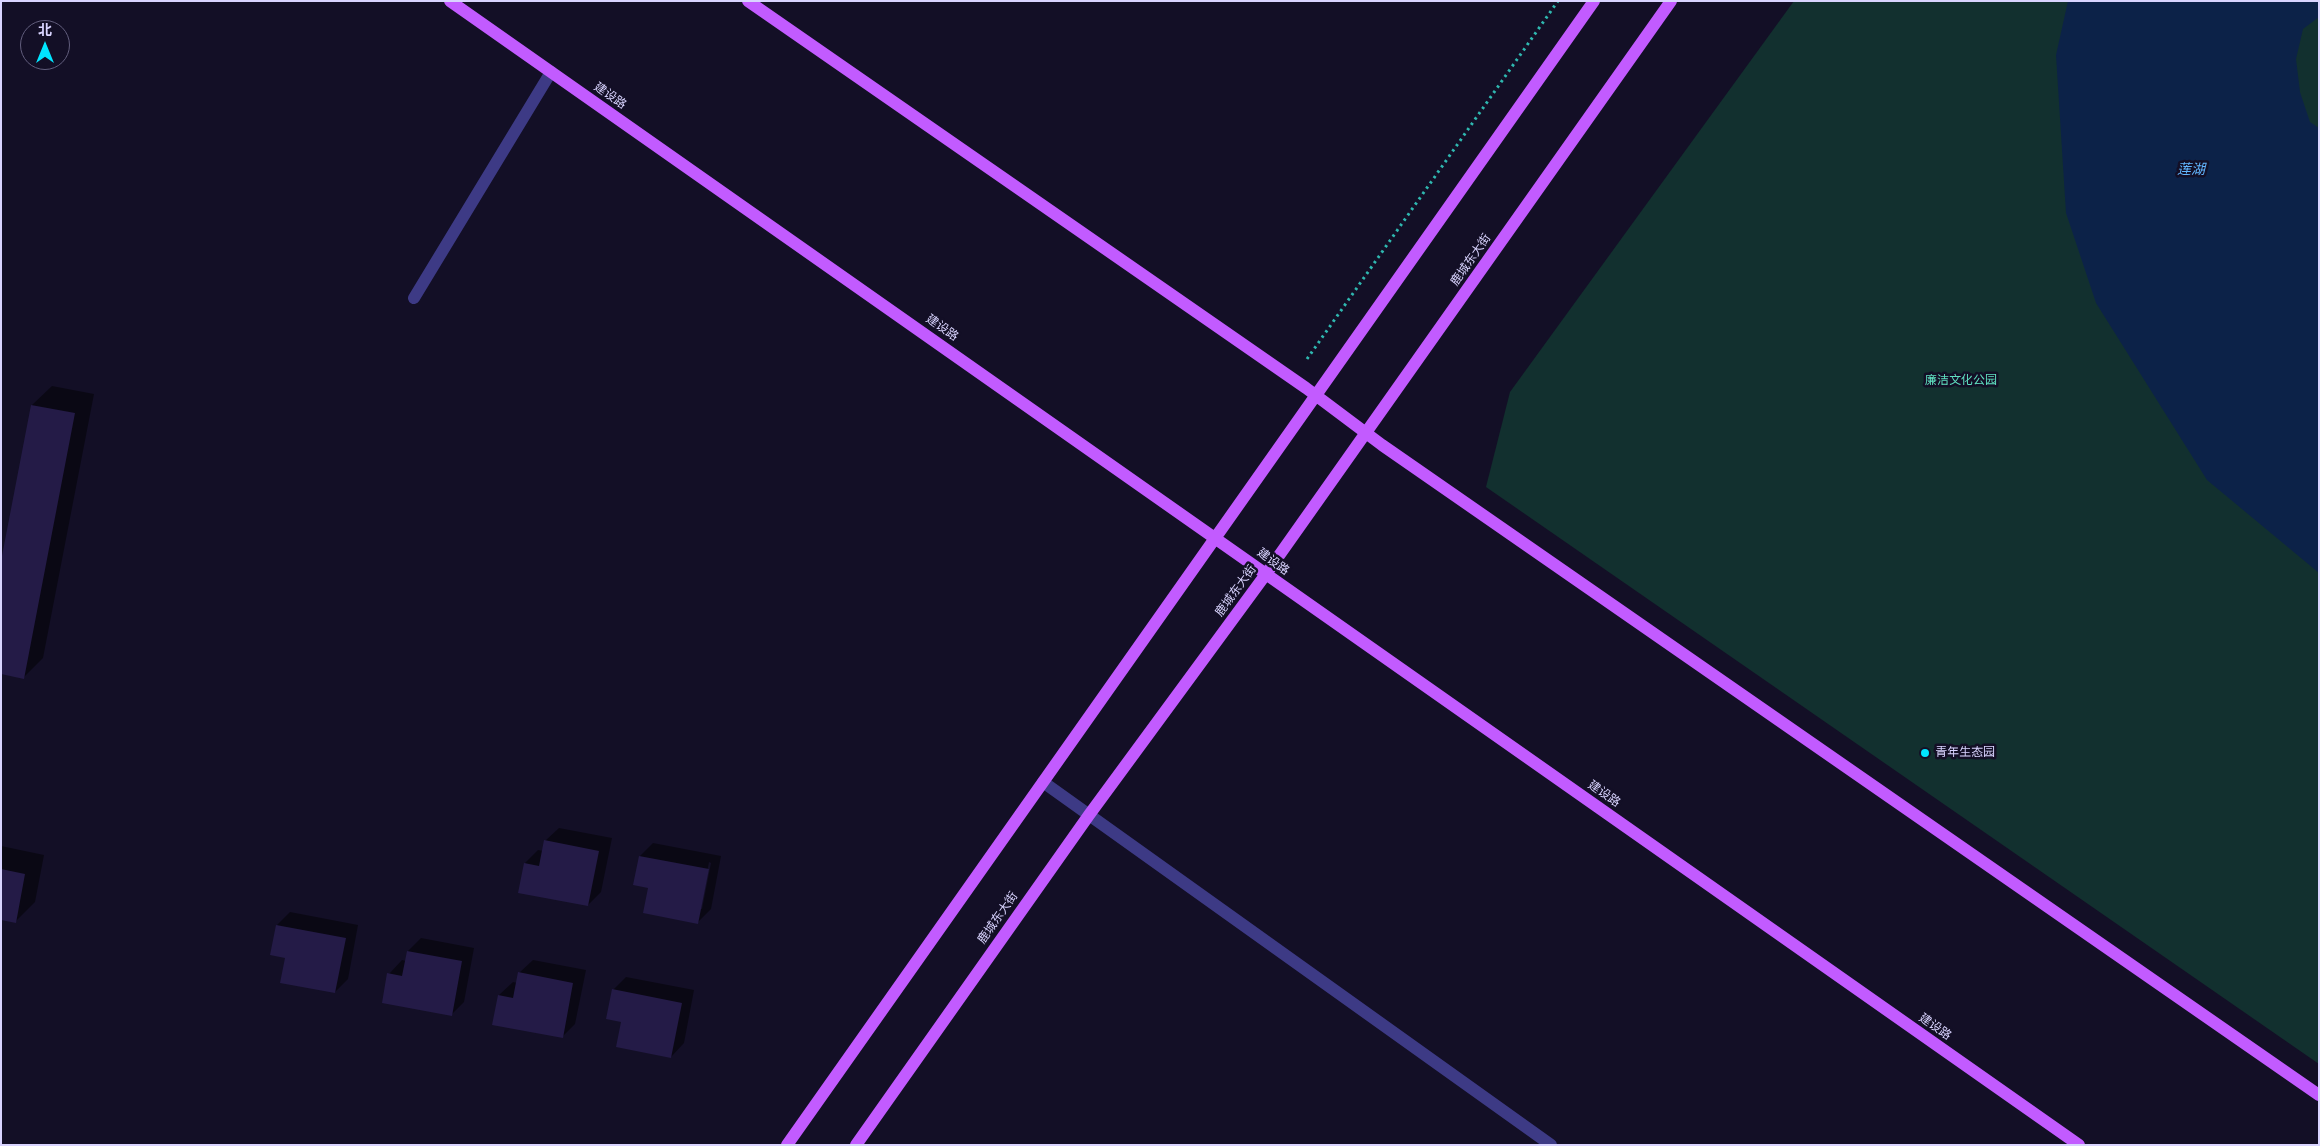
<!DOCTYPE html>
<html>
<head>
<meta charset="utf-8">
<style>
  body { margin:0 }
  #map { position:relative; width:2320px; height:1146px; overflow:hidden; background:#130f26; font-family:"Fira Sans","Noto Sans SC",sans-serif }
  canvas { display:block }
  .frame { position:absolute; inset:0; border:2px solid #d9d4ff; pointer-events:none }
  .north { position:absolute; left:20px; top:20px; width:50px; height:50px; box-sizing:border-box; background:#130f26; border:1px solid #625e7d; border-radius:50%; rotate:0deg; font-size:14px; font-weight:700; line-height:20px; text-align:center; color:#d9d4ff }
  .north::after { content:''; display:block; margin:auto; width:18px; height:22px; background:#00e5ff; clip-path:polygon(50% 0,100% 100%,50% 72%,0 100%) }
</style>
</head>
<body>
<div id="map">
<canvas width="2320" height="1146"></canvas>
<div class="frame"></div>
<div class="north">北</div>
</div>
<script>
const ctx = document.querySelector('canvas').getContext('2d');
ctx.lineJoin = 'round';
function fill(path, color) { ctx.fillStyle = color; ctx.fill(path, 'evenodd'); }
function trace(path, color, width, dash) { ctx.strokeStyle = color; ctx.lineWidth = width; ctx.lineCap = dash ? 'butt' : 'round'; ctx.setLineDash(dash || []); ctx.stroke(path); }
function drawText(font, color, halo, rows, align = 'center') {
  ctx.font = font + ' "Fira Sans","Noto Sans SC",sans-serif'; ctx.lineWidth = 5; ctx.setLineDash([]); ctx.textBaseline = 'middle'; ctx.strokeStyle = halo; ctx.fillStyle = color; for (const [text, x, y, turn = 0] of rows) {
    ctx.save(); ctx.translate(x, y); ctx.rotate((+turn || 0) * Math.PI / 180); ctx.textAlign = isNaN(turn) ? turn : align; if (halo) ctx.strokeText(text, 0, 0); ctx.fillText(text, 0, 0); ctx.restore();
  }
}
const green = new Path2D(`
  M1794 1H2319V1064L1486 487 1510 392Z`);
const water = new Path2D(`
  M2068 1H2319V17L2303 29 2296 59 2300 92 2310 122 2319 128V573L2207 480 2096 303 2066 213 2056 55Z`);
const shadow = new Path2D(`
  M52 386 94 394 43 658 24 677 32 405Z
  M559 828 612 838 601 892 588 905 525 863 538 850 543 851 545 841Z
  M653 843 721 856 711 909 698 922 649 887 640 856ZM709 862 711 863 702 909H700Z
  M1 846 44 855 35 902 16 921 1 918Z
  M290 912 358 925 348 979 335 992 277 925Z
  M421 938 474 948 464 1002 451 1015 389 974 402 960 406 961 408 951Z
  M533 960 586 970 575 1024 562 1037 494 1024 499 995 513 982 517 983 519 973Z
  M626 977 694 990 684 1043 671 1057 623 1021 613 990Z`);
const building = new Path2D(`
  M31 405 75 413 24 679 1 674V561Z
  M544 840 599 851 588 906 518 893 524 863 539 866Z
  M639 856 709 869 698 924 643 913 648 888 633 885Z
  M1 869 25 874 16 923 1 920Z
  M276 925 346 938 335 993 280 983 285 958 270 955Z
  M407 951 462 961 452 1016 382 1003 387 973 402 976Z
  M518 972 573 983 563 1038 492 1025 498 995 513 998Z
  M612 989 682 1003 671 1058 616 1047 621 1022 606 1019Z`);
const path = new Path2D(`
  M1307 359 1558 1`);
const minor = new Path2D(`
  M414 298 551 72
  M1043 782 1551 1145`);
const major = new Path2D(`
  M450 1 2079 1145
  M748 1 1306 388 1382 445 2319 1095
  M787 1145 1594 1
  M856 1145 1089 815 1266 574 1671 1`);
const markers = [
  [1925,753,5,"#00e5ff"]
];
const streetNames = [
  ["建设路",610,96,35],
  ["鹿城东大街",1471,260,-55],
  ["建设路",942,328,35],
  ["建设路",1273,562,36],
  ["鹿城东大街",1236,591,-54],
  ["建设路",1604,794,35],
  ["鹿城东大街",998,918,-55],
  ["建设路",1935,1027,35]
];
const parkNames = [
  ["廉洁文化公园",1961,381]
];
const poiNames = [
  ["青年生态园",1935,753]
];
const waterNames = [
  ["莲湖",2191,170]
];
fill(green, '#12302f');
fill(water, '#0c2248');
fill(shadow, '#0007');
fill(building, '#241b47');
trace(path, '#2fb8b0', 3, [2.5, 4]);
trace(minor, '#3d3a85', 12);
trace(major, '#c25bff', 12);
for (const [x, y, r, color] of markers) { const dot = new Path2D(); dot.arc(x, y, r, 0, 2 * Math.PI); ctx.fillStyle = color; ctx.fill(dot); trace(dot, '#130f26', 2); }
drawText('12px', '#d9d4ff', '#130f26', streetNames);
drawText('12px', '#5fe0c0', '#130f26', parkNames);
drawText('12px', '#d9d4ff', '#130f26', poiNames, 'left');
drawText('italic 14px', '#62b6ff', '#130f26', waterNames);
</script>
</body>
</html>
